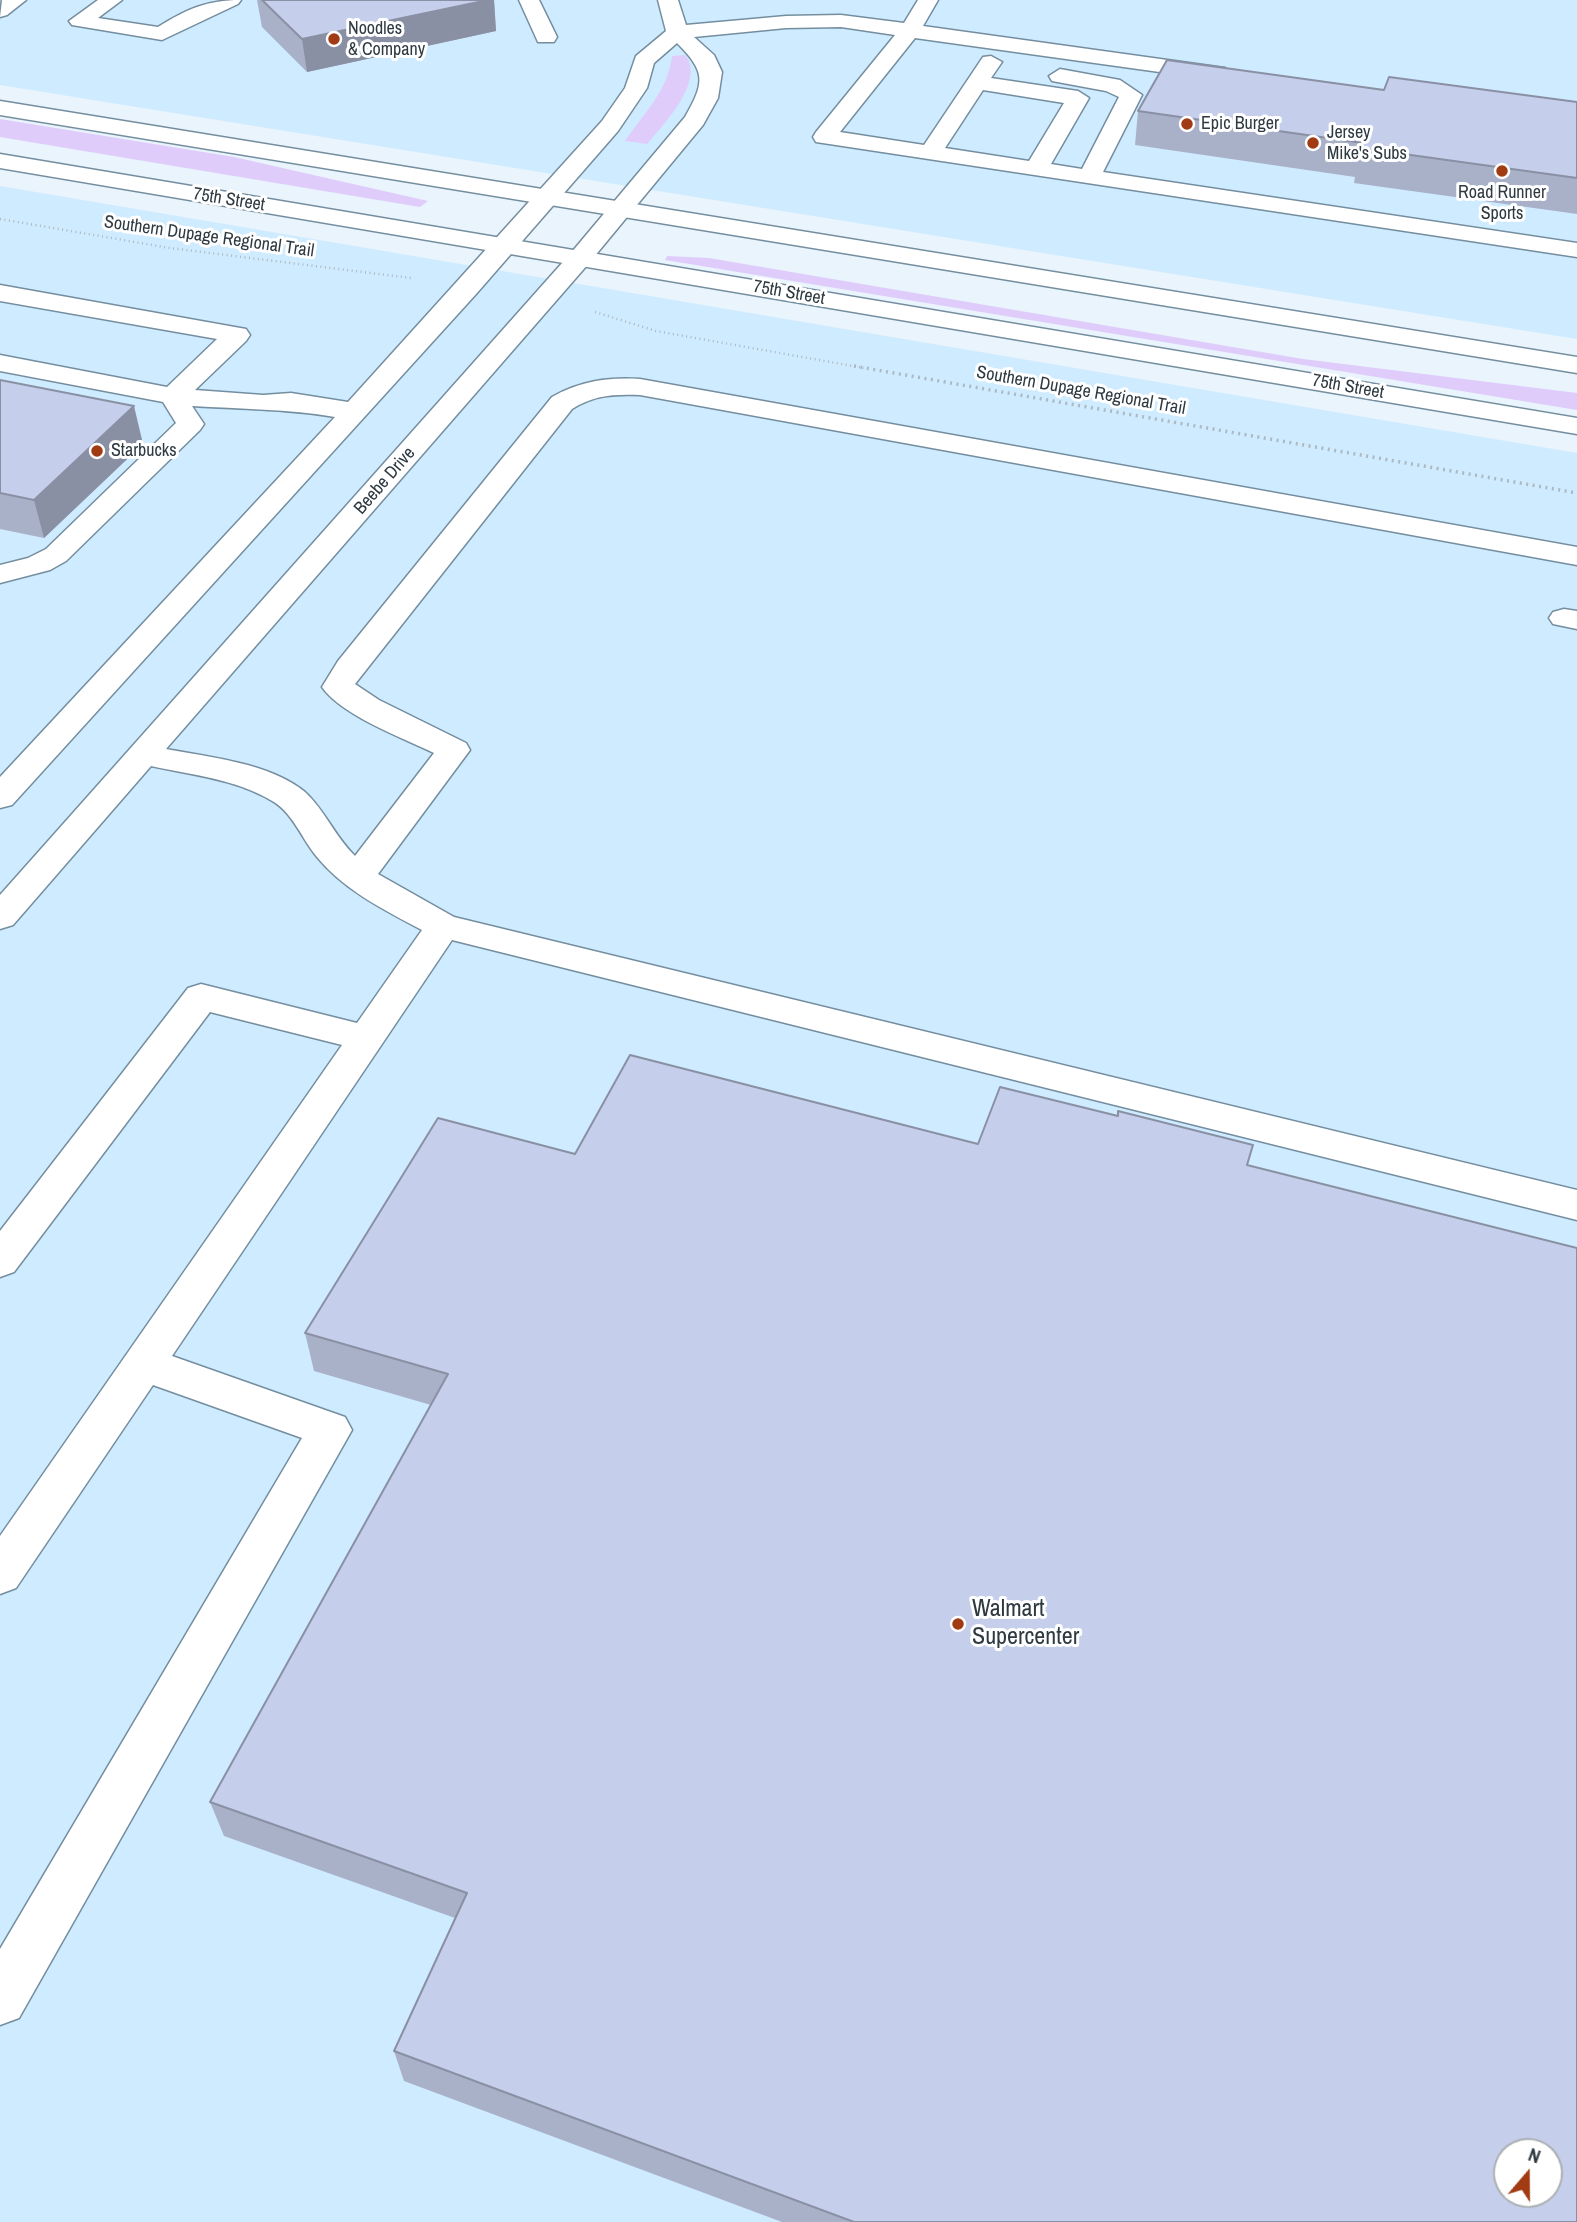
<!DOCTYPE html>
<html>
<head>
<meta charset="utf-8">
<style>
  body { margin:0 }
  #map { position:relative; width:1577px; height:2222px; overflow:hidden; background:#e9f4fc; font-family:"Archivo Narrow",sans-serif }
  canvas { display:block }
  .north { position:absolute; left:1493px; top:2138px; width:70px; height:70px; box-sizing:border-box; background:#fff; border:2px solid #abb0b3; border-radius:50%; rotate:20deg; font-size:19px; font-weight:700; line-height:28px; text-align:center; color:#2e3940 }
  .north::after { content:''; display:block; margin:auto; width:24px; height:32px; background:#a13b13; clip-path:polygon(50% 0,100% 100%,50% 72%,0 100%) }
</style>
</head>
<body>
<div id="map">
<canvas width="1577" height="2222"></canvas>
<div class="north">N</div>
</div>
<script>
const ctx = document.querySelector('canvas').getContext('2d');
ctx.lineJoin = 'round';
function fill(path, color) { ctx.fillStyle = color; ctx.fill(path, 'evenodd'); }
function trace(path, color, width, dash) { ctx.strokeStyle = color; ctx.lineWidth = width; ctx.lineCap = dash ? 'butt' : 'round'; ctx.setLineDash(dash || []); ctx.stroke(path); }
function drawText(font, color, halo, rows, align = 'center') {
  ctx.font = font + ' "Archivo Narrow",sans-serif'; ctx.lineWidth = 6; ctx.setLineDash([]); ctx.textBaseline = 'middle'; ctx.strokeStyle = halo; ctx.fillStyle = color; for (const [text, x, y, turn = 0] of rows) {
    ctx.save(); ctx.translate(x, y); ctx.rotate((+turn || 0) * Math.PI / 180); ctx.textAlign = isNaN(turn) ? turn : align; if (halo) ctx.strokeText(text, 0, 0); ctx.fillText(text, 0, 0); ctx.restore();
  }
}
const built = new Path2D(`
  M0 0H1577V339L0 85Z
  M0 186 1577 453V2222H0ZM1507 2152H1549V2194H1507Z`);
const green = new Path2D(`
  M685 55C706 81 663 125 647 144L625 141C644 113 668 91 672 56Z
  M0 119 234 157 428 201 420 207 0 137Z
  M667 256 709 258 1303 359 1577 393V410L665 260Z`);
const pathFar1 = new Path2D(`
  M0 219 170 248 411 278
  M595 312 656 331 864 368`);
const path = new Path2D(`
  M854 366 1577 493`);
const minor = new Path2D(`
  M2 0H26L7 15 0 17Z
  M98 0H122L98 18 158 27C187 9 207 0 241 0L238 4 162 40 72 25 69 21Z
  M519 0H539L557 37 554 42H538Z
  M658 0H678L686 25 786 16 841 15 904 23 918 0H938L923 26 1225 68 1228 73 1225 78 1217 80 915 38 840 132 924 145 983 57 991 56 1002 62 991 78 1078 91 1089 98 1051 164 1082 169 1119 97 1106 91 1052 81 1049 76 1060 69 1120 80 1142 95 1103 172 1577 243V257L816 142 813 137 816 132 895 35 841 27 786 28 694 37 714 55 722 72 718 98 703 125 589 263 166 749C209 757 270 763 305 792 325 810 335 837 355 856L434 753C403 738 341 715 322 687L338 661 552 397C580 381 608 377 640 379L1577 547V565L640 395C614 394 594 395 572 409L355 684 379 700 466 743 470 750 378 874 454 917 1577 1190V1220L452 940 172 1356 345 1417 352 1430 19 2018 0 2025V1949L302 1438 153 1385 16 1588 0 1594V1536L342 1045 210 1012 14 1272 0 1277V1231L188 988 201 984 357 1023 422 930C384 910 344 890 317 857 302 839 294 815 274 802 237 779 192 775 151 766L13 925 0 929V895L571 253 685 117C705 82 706 72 677 43L654 63 647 88 618 131 477 293 12 805 0 808V777L335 417C288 409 240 409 192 406L204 424 200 430 66 561 50 570 0 583V565L28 558 46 549 176 423 163 402 0 371V355L167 387 217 339 0 301V285L246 329 250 335 246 341 195 390 263 395 291 393 348 402 602 121 625 88 636 56 666 31ZM983 90 1064 103 1029 161 945 148Z
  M1564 609 1577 611V629L1553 624 1549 618 1553 612Z`);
const major = new Path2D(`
  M0 101 1577 357V373L0 115Z
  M0 154 1577 418V434L0 168Z`);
const wall = new Path2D(`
  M257 0H494L496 31 307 72 262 27Z
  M1384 90 1577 102V214L1354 183 1355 177 1135 145 1138 111Z
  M0 380 143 444 44 538 0 529Z
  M575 1154 1248 1165 1577 2222H782L404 2081 394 2051 455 1918 224 1836 210 1802 431 1405 314 1371 305 1333Z`);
const shadedWall = new Path2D(`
  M488 0H494L496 31 307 72 302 39Z
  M134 406 143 444 44 538 34 500Z`);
const building = new Path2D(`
  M262 0H488L302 39Z
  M1167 60 1384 90 1389 77 1577 102V178L1360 148 1363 143 1138 111Z
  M0 380 134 406 34 500 0 493Z
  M630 1055 978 1144 1000 1087 1118 1116V1111L1253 1145 1247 1165 1577 1248V2222H854L394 2051 467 1893 210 1802 448 1374 305 1333 438 1118 575 1154ZM1507 2152H1549V2194H1507Z`);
const markers = [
  [334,39,7,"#a13b13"],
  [1187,124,7,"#a13b13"],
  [1313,143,7,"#a13b13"],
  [1502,171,7,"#a13b13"],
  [97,451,7,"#a13b13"],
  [958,1624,7,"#a13b13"]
];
const farPoinames = [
  ["Noodles",348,29],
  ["& Company",348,50],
  ["Epic Burger",1201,124],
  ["Jersey",1327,133],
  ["Mike's Subs",1327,154],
  ["Road Runner",1502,193,"center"],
  ["Sports",1502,214,"center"],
  ["Starbucks",111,451]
];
const farStreetnames = [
  ["75th Street",229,200,9],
  ["Southern Dupage Regional Trail",209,237,8],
  ["75th Street",789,293,10],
  ["75th Street",1348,387,10],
  ["Southern Dupage Regional Trail",1081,391,10],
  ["Beebe Drive",385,481,-49]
];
const nearPoinames = [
  ["Walmart",972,1610],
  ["Supercenter",972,1638]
];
fill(built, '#cfebff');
fill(green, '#dfccfb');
trace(minor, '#748e9f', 3);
trace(major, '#748e9f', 3);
trace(pathFar1, '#adb8c0', 2.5, [1, 3.5]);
trace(path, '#adb8c0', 3.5, [2, 4.5]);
fill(minor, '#fff');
fill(major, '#fff');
fill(wall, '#a9b1c9');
fill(shadedWall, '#8a90a4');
fill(building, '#c5ceea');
trace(building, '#8a90a4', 2);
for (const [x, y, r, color] of markers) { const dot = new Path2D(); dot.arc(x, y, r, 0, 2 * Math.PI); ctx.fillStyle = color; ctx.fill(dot); trace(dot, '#fff', 2.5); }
drawText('18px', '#2e3940', '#fff', farPoinames, 'left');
drawText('18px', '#2e3940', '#fff', farStreetnames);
drawText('24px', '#2e3940', '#fff', nearPoinames, 'left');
</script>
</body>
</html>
